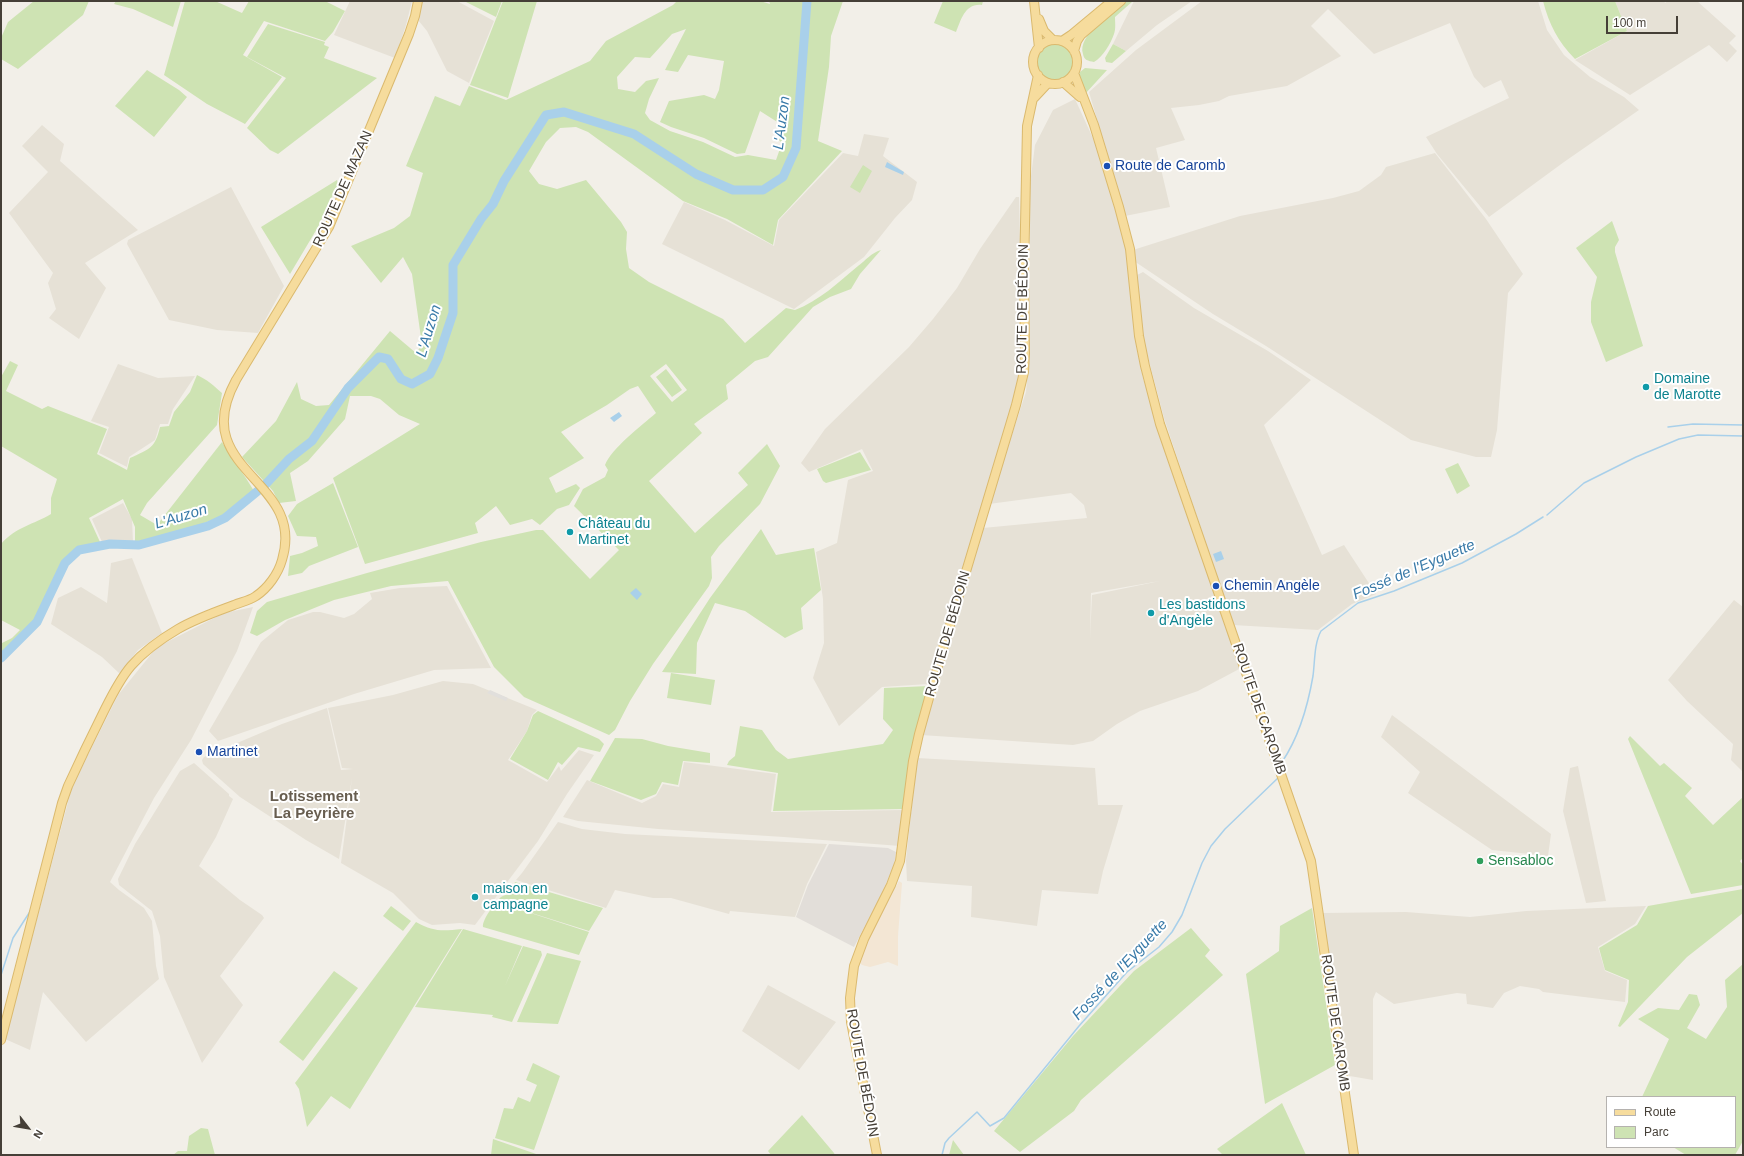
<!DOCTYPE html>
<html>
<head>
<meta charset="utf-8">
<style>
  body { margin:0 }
  #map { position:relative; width:1744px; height:1156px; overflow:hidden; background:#f2efe8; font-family:Arial,sans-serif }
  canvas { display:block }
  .frame { position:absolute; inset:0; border:2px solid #453f37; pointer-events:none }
  .legend { position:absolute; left:1606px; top:1096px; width:130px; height:52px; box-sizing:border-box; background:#fff; border:1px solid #b5b2af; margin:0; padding:5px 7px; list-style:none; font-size:12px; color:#453f37 }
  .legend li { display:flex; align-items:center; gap:8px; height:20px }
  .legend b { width:20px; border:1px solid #b5b2af }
  .north { position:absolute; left:8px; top:1108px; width:40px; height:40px; -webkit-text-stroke:3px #fff; paint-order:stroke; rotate:121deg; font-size:11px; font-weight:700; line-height:16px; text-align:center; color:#453f37 }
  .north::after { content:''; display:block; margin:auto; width:14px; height:18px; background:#453f37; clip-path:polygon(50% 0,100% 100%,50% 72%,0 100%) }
  .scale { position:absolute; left:1606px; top:16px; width:72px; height:18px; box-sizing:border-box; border:2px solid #453f37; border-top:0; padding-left:5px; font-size:12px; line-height:14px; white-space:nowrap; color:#453f37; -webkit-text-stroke:3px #fff; paint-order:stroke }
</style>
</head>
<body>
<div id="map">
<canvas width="1744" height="1156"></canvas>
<div class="frame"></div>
<ul class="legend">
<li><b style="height:5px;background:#f6dc9d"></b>Route</li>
<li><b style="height:11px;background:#cee3b3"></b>Parc</li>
</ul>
<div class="north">N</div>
<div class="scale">100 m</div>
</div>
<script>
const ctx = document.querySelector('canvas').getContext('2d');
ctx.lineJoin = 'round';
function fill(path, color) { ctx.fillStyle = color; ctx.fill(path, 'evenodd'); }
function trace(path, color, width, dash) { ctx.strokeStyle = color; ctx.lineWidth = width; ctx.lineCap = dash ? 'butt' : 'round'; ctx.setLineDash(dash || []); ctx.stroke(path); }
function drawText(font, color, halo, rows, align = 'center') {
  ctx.font = font + ' Arial,sans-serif'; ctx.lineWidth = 4; ctx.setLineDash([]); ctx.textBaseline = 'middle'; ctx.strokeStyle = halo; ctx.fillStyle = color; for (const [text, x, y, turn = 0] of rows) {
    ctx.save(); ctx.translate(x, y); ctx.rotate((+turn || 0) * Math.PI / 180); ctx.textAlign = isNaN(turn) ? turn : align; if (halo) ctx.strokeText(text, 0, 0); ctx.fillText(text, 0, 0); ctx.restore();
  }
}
const residential = new Path2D(`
  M350 1H412L406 25 395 58 334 35Z
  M422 1H457L494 21 469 83 447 71 427 31 418 20Z
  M1134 1H1192L1157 25 1126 51 1113 44Z
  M1202 1H1538L1547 30 1564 55 1590 77 1624 97 1639 110 1564 162 1489 217 1437 154 1426 137 1509 98 1501 80 1484 88 1474 77 1450 23 1374 54 1328 9 1311 26 1341 56 1287 86 1229 96 1219 101 1199 105 1171 108 1185 140 1156 148 1170 207 1125 216 1089 92 1136 50Z
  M1615 1H1664L1665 3 1668 1H1697L1736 36 1729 43 1737 51 1727 62 1709 45 1630 95 1575 60 1627 31Z
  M1075 99 1097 147 1120 222 1127 250 1137 349 1143 378 1191 527 1209 571 1241 668 1198 691 1140 711 1117 724 1093 741 1073 745 921 735 983 528 1087 518 1084 505 1071 493 989 504 1026 392 1029 357 1028 284 1030 266V184L1035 145 1053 110ZM1160 581 1092 595 1090 639 1091 593Z
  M42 125 64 144 60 161 138 230 85 263 106 288 79 339 49 318 56 309 48 283 53 273 9 213 48 172 22 146Z
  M864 134 889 138 883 156 917 182 912 200 895 218 864 257 794 309 662 244 684 202 725 220 774 246 779 220 843 153 858 156Z
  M1435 153 1486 219 1523 274 1508 293 1497 430 1491 457H1476L1411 440 1266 346 1213 314 1134 261 1133 250 1240 216 1333 198 1359 191 1381 175 1386 167Z
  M231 187 284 286 258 333 217 330 169 320 127 244 128 240Z
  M1016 197H1019L1020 238 1021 373 928 684 882 687 839 726 813 678 824 643 823 599 816 552 837 543 848 480 873 471 862 449 809 472 801 463 825 429 909 347 933 319 957 288 980 249Z
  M1143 272 1194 308 1268 351 1311 380 1264 425 1322 555 1344 545 1376 594 1352 604 1318 630 1233 625 1164 418 1145 346 1141 327 1137 275Z
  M118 364 158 378 195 376 173 409 168 424H160L155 440 129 457 127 467 99 453 109 427 91 421Z
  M123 503 132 519 133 542H102L92 519Z
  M132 558 162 633 138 650 120 674 102 657 51 624 58 598 81 587 107 603 111 563Z
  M447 586 491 668 434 670 354 694 218 741 209 731 261 642 288 620 313 612H320L344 618 354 614 372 599 370 593 400 588Z
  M1734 600 1743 607V772L1731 760 1733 744 1687 701 1668 680Z
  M253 607 237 651 191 740 154 798 110 882 119 890 144 908 152 921 156 966 159 979 86 1042 43 992 30 1050 5 1039 72 787 118 695 157 647 224 613Z
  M443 681 473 684 537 710 532 715 527 731 508 760 547 782 559 766 561 771 579 750 594 755 567 794 538 841 475 925 460 923 432 925 419 919 393 893 341 863 352 778 339 859 306 840 240 797 203 764 202 760 204 757 282 724 327 708 341 770 353 769 342 768 328 708 393 695Z
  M1392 715 1551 834 1548 856 1492 850 1408 793 1420 772 1381 737Z
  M917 758 1095 768 1098 805H1123L1103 871 1098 894 1042 890 1037 926 971 917 972 886 907 881 906 860Z
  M684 762 776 774 771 812 904 810 900 846 784 837 658 829 578 821 563 817 587 780 642 803 656 796 663 784 679 787Z
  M194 763 229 794V796L233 799 216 837 199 866 240 900 262 915 264 918 220 976 243 1005 202 1063 164 977 160 936 152 911 119 885 118 879 135 844 180 771Z
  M1578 766 1606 901 1586 903 1563 811 1570 768Z
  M558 822 582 829 625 834 827 844 807 884 795 917 730 911 729 914 671 898H653L615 890 606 908 516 880 522 873Z
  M1646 906 1635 924 1598 947 1605 971 1627 980 1625 1002 1543 992 1539 989 1520 986 1504 993 1493 1008 1467 1004 1466 994 1457 993 1394 1004 1376 992 1373 999V1080L1344 1075 1322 913 1406 912 1470 917 1526 911Z
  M768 985 836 1022 799 1070 742 1031Z`);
const commercial = new Path2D(`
  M899 881 902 883 898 936V966L888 962 870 967 862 965 859 962 869 937Z`);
const industrial = new Path2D(`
  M829 844 888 848 896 852 894 866 879 899 854 947 796 917 808 885Z`);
const green = new Path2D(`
  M34 1H89L83 15 18 69 1 59V38L8 22Z
  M116 1H181L173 27 133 9 114 4Z
  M185 1H215L242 13 249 1H325L345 11 333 32 325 41 264 21 243 55 282 77 245 124 207 104 164 75Z
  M464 1H502L496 17Z
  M503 1H537L508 98 470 85Z
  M677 1H760L770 4 769 1H843L831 36 829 67 818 141 842 151 778 220 773 245 727 219 683 201 588 132 576 127 560 128 546 142 529 171 539 184 557 189 586 180 621 222 627 232 626 249 629 268 649 282 723 319 745 343 786 308 795 310C819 301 839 282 858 266 866 260 871 253 881 250L860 274 851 289 830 297 813 307 768 357 755 361 726 385 728 399 694 424 702 433 649 481 695 533 748 485 738 473 767 444 780 466 760 504 719 546 711 557 712 578 709 586 653 664 630 701 615 730 609 735 524 697 494 667 448 581 391 586 334 600 285 620 257 636 250 633 257 611 267 602 367 573 481 542 536 530H543L590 579 619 550 574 506 583 489 605 477 608 470 605 465C611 449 642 425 656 413L638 386 630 389 607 405 561 432 584 458 549 478 556 493 576 484 580 488 569 505 557 509 540 525 532 519 510 525 496 506 475 523 478 533 365 564 333 478 420 424 399 415 380 399 371 396H350L345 419 308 461 290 473 296 501 279 503 273 491 242 457 276 421 297 382 301 399 316 406 329 405 390 331 416 353 422 345 412 274 403 257 381 283 351 246 394 228 410 216 423 173 406 166 435 96 460 106 469 86 506 100 590 61 606 41 673 5ZM686 29 665 70 678 72 688 55 724 61 719 90 715 99 704 95 669 101 660 122 671 127 704 138 737 154 745 153 760 111 782 125 778 139 782 143 776 160 748 155 735 157 703 142 670 131 650 120 645 113 649 99 659 78 646 81 635 92 618 89 617 77 635 57 650 58 672 34ZM666 364 687 390 672 402 650 376Z
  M943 1H983L982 5C965 3 961 20 956 32L934 23Z
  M1126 1H1133L1115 17C1115 22 1116 29 1114 34 1111 43 1103 57 1094 62 1088 61 1084 60 1083 54 1077 35 1113 12 1126 1Z
  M1543 1H1615L1627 31 1575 59C1558 42 1549 24 1543 1Z
  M268 24 325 42 324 45 329 47 324 58 377 78 278 154 270 150 247 128 286 78 247 57Z
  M1037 62a18 18 0 1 1 36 0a18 18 0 1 1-36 0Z
  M1113 44 1126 51 1112 63 1106 62 1105 58Z
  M1085 68 1107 70 1085 94 1078 78 1080 72Z
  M147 70 179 90 187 97 154 137 115 106Z
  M863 165 872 171 860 193 850 187Z
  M337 180 338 184 318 227 290 274 261 227Z
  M1612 221 1619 240 1615 247V252L1643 346 1606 362 1591 322V302L1597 277 1576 248Z
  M10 361 18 365 6 391 42 409 48 406 107 429 97 454 127 470 130 458C150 449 155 448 160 427L169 426 174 412 190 392 197 375C208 380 214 386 222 393L217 425 147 503 140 515 157 525 222 442C232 459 244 474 254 491L224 515 197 526 138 543 135 542V527L123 499 89 518 100 542 77 548 64 561 35 622 1 655 2 643 12 638 20 630 1 620V544C17 526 33 525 51 514V498L57 479 1 446V377Z
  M666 369 682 390 672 397 656 377Z
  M860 452 871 470 826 483 823 481 817 469Z
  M1458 463 1470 486 1457 494 1445 469Z
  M333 483 358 547 309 566 302 573 288 576 290 556 302 553 318 546 316 537 297 536 288 516 297 504Z
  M761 529 776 555 814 548 821 590 801 608 803 629 785 638 745 611 715 603 697 643 696 674 662 672 710 598Z
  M671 673 715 680 711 705 667 698Z
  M929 686 915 732 904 809 773 811 778 773 727 765 729 761 735 756 740 726 762 730 776 750 788 759 883 744 893 730 883 719 884 688Z
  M538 711 599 739 604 744 600 752 578 747 562 765 558 762 548 780 510 759 527 731 533 715Z
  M1630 736 1660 766 1664 763 1692 788 1685 796 1713 825 1743 797V858L1740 861 1743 865V885L1691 894 1628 739Z
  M615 738 642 739 668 746 710 753V763L683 761 678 785 662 782 656 794 641 800 590 781Z
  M515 882 603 908 589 931 506 905 589 932 579 955 483 927C482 919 496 902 501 897 504 895 508 894 511 893Z
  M1743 889V913L1687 957 1620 1027 1618 1026 1628 1002 1629 980 1605 970 1599 948 1637 925 1648 906Z
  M391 906 411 921 403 931 383 916Z
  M1312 908 1335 1065 1265 1104 1246 974 1279 951 1280 926Z
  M416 922C434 932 442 931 462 929L350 1109 331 1096 307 1127 299 1089 295 1083Z
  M1191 928 1210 950 1205 956 1223 975 1081 1100 1074 1111 1020 1152 994 1131 1073 1036 1134 971Z
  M463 929 522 946 505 986 523 946 541 951 542 955 512 1022 492 1017 493 1015 415 1007Z
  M547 953 581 961 558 1024 517 1022Z
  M1743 964V1141L1735 1155H1686L1673 1147H1735V1097H1642L1669 1039 1638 1019 1658 1008 1679 1010 1689 994 1697 995 1700 1005 1687 1028 1706 1039 1727 1007 1725 980Z
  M334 971 358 988 303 1061 279 1042Z
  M533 1063 560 1076 534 1150 495 1138 504 1108 513 1109 518 1097 530 1102 537 1085 526 1080Z
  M1282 1103 1306 1155H1223L1217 1149Z
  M802 1115 834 1153 835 1155H771L768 1151Z
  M201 1128 208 1129 215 1155H173L178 1151H187L189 1136Z
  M493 1139 539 1155H491Z
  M953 1140 964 1155H949Z`);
const parking = new Path2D(`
  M490 690 508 698 506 701 487 693Z`);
const water = new Path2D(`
  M887 162 904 172 903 175 885 167Z
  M619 412 622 416 614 422 610 418Z
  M1221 551 1224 559 1216 562 1213 554Z
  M636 588 642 594 637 600 630 593Z`);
const stream = new Path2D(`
  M1668 427 1693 424 1743 425
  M1547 515 1584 483 1636 457 1679 439 1698 435 1743 436
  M1284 773H1285L1282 762C1299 737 1308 705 1313 676 1315 661 1314 644 1321 631L1358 603 1394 591 1462 563 1516 534 1543 517
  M1 975 13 938 31 910
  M942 1155 945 1143 949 1138 977 1112 990 1126 1004 1118 1079 1026 1127 972 1159 947 1172 932 1182 915 1202 863 1211 846 1225 829 1279 777`);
const river = new Path2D(`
  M1 658 37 622 65 563 79 550 110 544 139 545 208 526 225 518 265 485 289 459 312 441 348 388 379 357 388 359 401 379 412 384 430 374 438 358 453 313V265L481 219 493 204 504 181 546 115 564 112 634 134 696 174 733 190H763L783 177 796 148 807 1`);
const major = new Path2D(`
  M1034 1 1039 48
  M1039 19 1044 31 1053 40
  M1033 62a22 22 0 1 1 44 0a22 22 0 1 1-44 0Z
  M1062 41 1071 35 1112 1
  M1074 51 1077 41 1081 35 1121 1
  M1074 73 1094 125 1119 207 1130 249 1139 336 1145 366 1160 424 1311 861 1354 1155
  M1063 82 1080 97
  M1034 98 1048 83
  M1 1040 62 803 68 786C79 762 91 737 103 713 111 697 119 680 131 666 144 651 161 639 178 629 195 619 215 612 234 605 241 602 249 601 256 596 268 588 278 574 282 560 307 478 186 472 236 380L329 227 409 34 415 16 418 1
  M877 1155 851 1022 850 998 854 966 864 939 891 885 900 861 913 761 919 734 941 655 1016 405 1024 372 1025 353 1024 275 1027 126 1038 75`);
const markers = [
  [1107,166,4,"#1a4fb4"],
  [1646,387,4,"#0f9aa8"],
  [570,532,4,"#0f9aa8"],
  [1216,586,4,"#1a4fb4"],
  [1151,613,4,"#0f9aa8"],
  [199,752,4,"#1a4fb4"],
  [1480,861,4,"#2e9e5b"],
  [475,897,4,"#0f9aa8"]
];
const transitNames = [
  ["Route de Caromb",1115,166],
  ["Chemin Angèle",1224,586],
  ["Martinet",207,752]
];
const streetNames = [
  ["ROUTE DE MAZAN",343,189,-66],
  ["ROUTE DE BÉDOIN",1023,309,-89],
  ["ROUTE DE BÉDOIN",948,634,-74],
  ["ROUTE DE CAROMB",1259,709,71],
  ["ROUTE DE CAROMB",1335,1023,82],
  ["ROUTE DE BÉDOIN",862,1073,80]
];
const cultureNames = [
  ["Domaine",1654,379],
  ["de Marotte",1654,395],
  ["Château du",578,524],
  ["Martinet",578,540],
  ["Les bastidons",1159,605],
  ["d'Angèle",1159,621],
  ["maison en",483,889],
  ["campagne",483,905]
];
const leisureNames = [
  ["Sensabloc",1488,861]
];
const waterNames = [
  ["L'Auzon",782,123,-83],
  ["L'Auzon",429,331,-73],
  ["L'Auzon",181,517,-17],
  ["Fossé de l'Eyguette",1414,570,-23],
  ["Fossé de l'Eyguette",1120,970,-47]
];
const neighbourhoodNames = [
  ["Lotissement",314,797],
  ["La Peyrière",314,814]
];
fill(residential, '#e6e1d6');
fill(commercial, '#f3e6d4');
fill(industrial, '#e2ded9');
fill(green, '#cee3b3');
fill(parking, '#e1dfdc');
fill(water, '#a9d0ea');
trace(stream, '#a9d0ea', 1.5);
trace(river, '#a9d0ea', 9);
trace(major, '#dab96e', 10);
trace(major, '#f6dc9d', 8);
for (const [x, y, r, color] of markers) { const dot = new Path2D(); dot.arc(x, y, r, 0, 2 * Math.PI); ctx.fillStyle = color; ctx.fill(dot); trace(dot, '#fff', 1.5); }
drawText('14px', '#164399', '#fff', transitNames, 'left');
drawText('14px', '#453f37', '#fff', streetNames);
drawText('14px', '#0d838f', '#fff', cultureNames, 'left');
drawText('14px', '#27864d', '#fff', leisureNames, 'left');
drawText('italic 15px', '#397aa8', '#fff', waterNames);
drawText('bold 15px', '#675d4f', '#fff', neighbourhoodNames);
</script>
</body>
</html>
